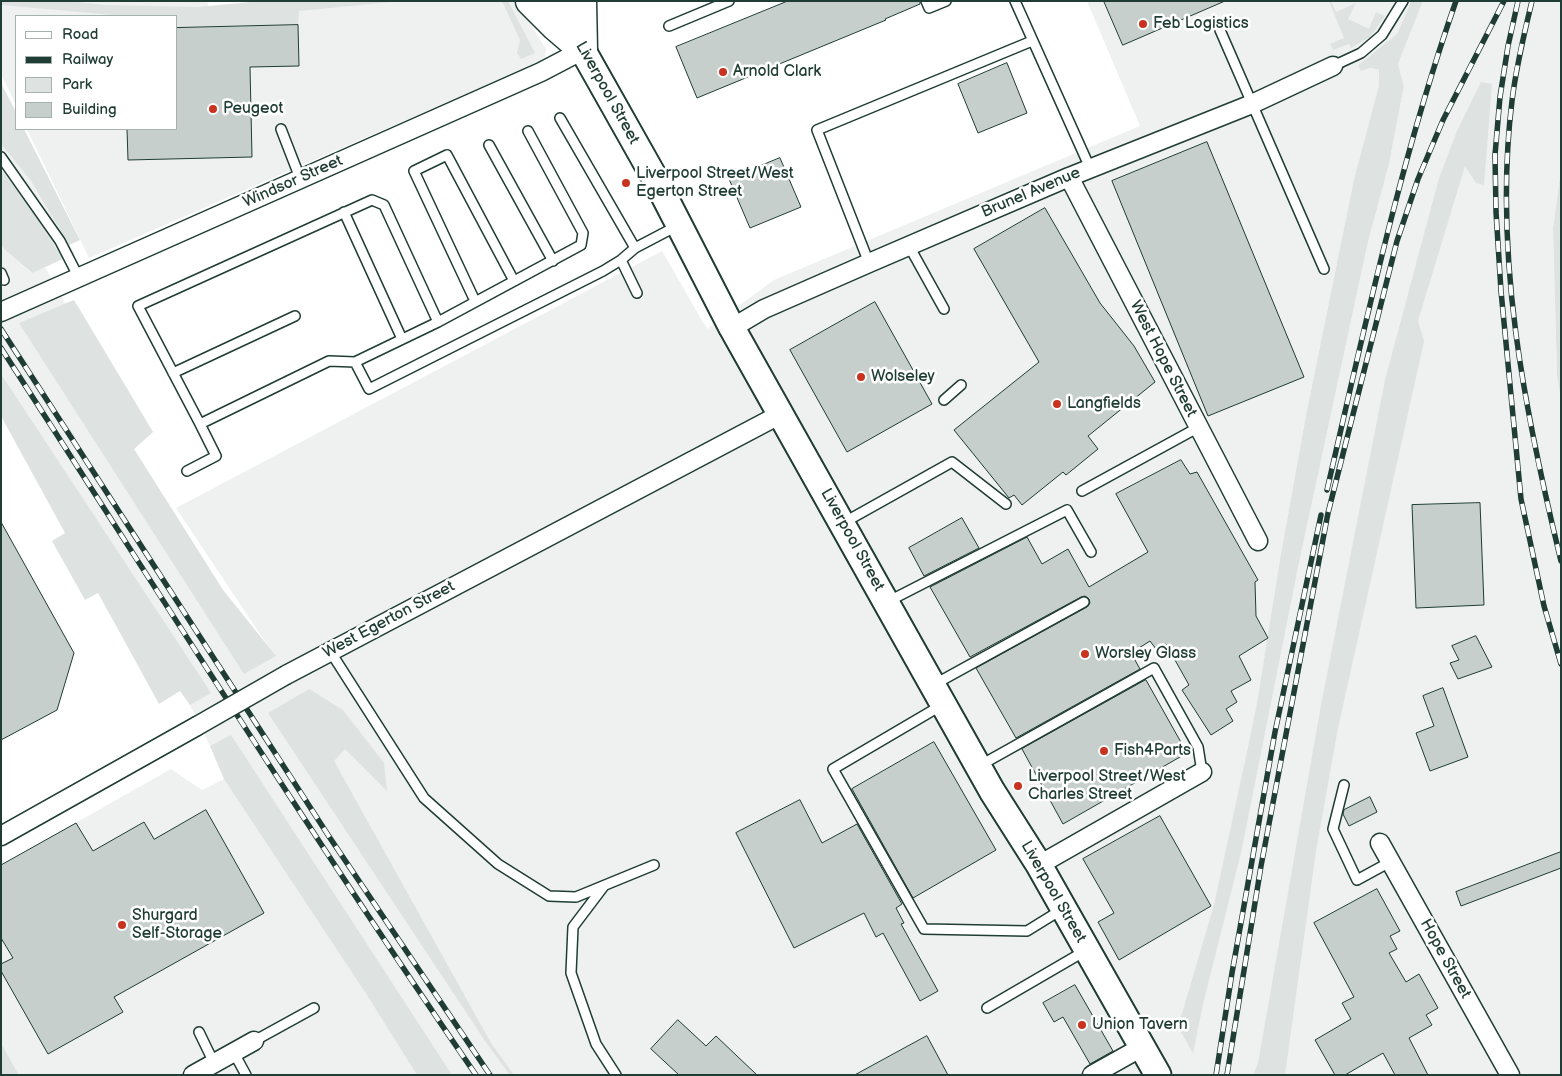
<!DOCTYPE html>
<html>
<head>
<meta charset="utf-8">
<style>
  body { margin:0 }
  #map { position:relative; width:1562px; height:1076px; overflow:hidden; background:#fff; font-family:"Balsamiq Sans",sans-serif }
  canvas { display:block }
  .frame { position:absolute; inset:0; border:2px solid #1f3d34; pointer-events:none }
  .legend { position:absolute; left:15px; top:15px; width:162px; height:115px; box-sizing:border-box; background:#fff; border:1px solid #a5b1ae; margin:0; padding:6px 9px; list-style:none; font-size:15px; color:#1f3d34 }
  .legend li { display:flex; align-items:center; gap:10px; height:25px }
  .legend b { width:25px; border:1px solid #a5b1ae }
</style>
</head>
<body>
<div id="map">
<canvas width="1562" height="1076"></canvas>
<div class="frame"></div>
<ul class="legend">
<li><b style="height:6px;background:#fff"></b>Road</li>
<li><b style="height:6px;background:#1f3d34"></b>Railway</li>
<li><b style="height:14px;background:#dee3e2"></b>Park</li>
<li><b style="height:14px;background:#c7cfcc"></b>Building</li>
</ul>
</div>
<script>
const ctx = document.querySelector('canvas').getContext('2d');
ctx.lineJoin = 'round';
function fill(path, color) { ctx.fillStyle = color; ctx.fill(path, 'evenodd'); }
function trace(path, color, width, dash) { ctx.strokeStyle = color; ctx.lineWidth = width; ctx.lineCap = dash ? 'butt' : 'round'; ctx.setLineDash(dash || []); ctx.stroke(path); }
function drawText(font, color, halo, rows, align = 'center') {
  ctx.font = font + ' "Balsamiq Sans",sans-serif'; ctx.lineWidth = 5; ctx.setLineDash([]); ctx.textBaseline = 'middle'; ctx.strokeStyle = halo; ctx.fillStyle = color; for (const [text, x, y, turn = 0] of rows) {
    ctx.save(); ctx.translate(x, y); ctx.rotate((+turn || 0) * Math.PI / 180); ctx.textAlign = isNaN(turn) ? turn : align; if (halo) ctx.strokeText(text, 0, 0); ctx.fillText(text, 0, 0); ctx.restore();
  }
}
const built = new Path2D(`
  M1 1H207L209 7 261 1H516L546 49 545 57 537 63 89 258 27 129H176V16H16V105L1 74Z
  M1087 1H1411L1397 34 1358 65 1379 70V85L1354 179 1306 415 1280 559 1257 704 1245 761 1229 882 1242 849 1299 563 1368 242 1389 164 1404 86 1398 64 1423 1H1561V169L1553 228 1557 376 1561 401V1075H19L1 1043V865L171 769 202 790 224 779 210 746 190 705 27 450 1 388V245L5 250 31 273 45 267 65 303 74 300 153 432 134 449 223 590 270 649 176 508 662 251 707 329 774 280 1140 126Z
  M1 144 31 181 75 254 63 259 26 201 1 169Z`);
const green = new Path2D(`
  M1 1H70L104 5 198 7 261 1H402L299 11 298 25 176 28V16H124L1 5Z
  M501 1H508L535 53 521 59 517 53 520 40 503 3Z
  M1329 1H1331L1336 12 1356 3 1348 19 1369 29 1376 12 1385 16 1370 37 1351 48 1349 44 1333 50 1330 44 1344 38Z
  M1411 1H1423L1398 64 1404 86 1389 164 1368 242 1299 563 1242 849 1204 1000 1193 1053 1178 1027 1214 905 1245 761 1257 703 1280 559 1306 415 1354 179 1379 85V70L1370 68 1361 71 1358 65 1397 34Z
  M1481 82 1492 84 1484 185 1476 183 1465 166 1418 321 1424 341 1338 728 1316 851 1285 1075H1253L1258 1063 1321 705 1385 380 1439 178 1457 131Z
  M1 83 16 112V129H24L80 240 69 245 31 181 1 144Z
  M1 169 26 201 63 259 32 273 5 250 1 245Z
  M1561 169V401L1557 376 1553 228Z
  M74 300 153 432 134 449 223 590 276 656 244 674 19 323Z
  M1 374 211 693 190 705 180 691 159 704 98 593 85 600 52 541 65 533 1 416Z
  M309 689 343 710 384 763 387 791 345 749 334 761 491 1043 514 1075H510L487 1044 268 713Z
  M231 735 452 1075H417L367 995 224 779 210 746Z
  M1 1043 19 1075H1Z`);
const building = new Path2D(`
  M788 1H920V4L885 19 886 20 697 98 676 47Z
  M1104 1H1225L1123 45Z
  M298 25 299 66 250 67 252 157 128 160 127 129H176V28Z
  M1007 63 1027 113 978 133 958 84Z
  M1207 142 1304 377 1208 416 1112 181Z
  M780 158 801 207 750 228 729 179Z
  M1045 208 1100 303 1134 346 1155 382 1088 436 1098 449 1066 475 1063 472 1022 505 1014 495 1009 498 954 430 1039 362 974 249Z
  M875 302 932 404 847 452 790 350Z
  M1181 460 1190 474 1197 472 1258 580 1255 582 1256 616 1268 638 1239 656 1251 680 1231 691 1237 702 1226 709 1233 721 1211 735 1182 690 1189 685 1166 644 1156 649 1150 641 1131 653 1140 669 1016 738 976 668 1087 607 1090 603 1089 599 1085 596 1081 597 970 657 930 587 1027 537 1042 564 1068 549 1089 587 1148 552 1116 494Z
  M1480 503 1484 605 1416 608 1412 505Z
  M962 518 979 548 924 576 909 548Z
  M1 522 74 653 57 710 1 740Z
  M1476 636 1492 667 1458 679 1450 663 1459 660 1452 646Z
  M1146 680 1187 753 1063 824 1022 749Z
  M1443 688 1468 757 1430 771 1416 733 1434 726 1423 696Z
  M934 742 996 850 913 898 852 789Z
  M1370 797 1377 812 1349 826 1343 814 1344 810Z
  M800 800 822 843 857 824 902 904 896 908 904 923 901 924 938 991 920 1001 883 933 876 937 864 913 794 948 736 833Z
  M206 810 264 913 114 997 123 1012 48 1054 1 971V964L13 958 1 938V865L76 823 93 851 144 822 154 839Z
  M1160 816 1211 906 1119 960 1098 922 1114 913 1083 859Z
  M1561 852V868L1461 906 1456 892Z
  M1377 889 1400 931 1390 936 1397 949 1389 953 1406 982 1419 974 1438 1008 1426 1015 1432 1025 1409 1038 1428 1075H1395L1383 1053 1345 1075H1335L1315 1040 1351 1019 1342 1003 1354 997 1314 923Z
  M1075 985 1113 1051 1090 1064 1063 1017 1054 1022 1043 1003Z
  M678 1020 706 1046 716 1036 757 1075H679L651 1049Z
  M927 1036 948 1075H855Z`);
const lane = new Path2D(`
  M926 1 929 8 946 1
  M1015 1 1090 168
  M669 26 729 1
  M1220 30 1324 269
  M1333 66 1361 53 1382 35 1403 1
  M560 118 635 248
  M281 129 300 178
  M489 145 553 261
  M1 157 60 241 79 278
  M344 212 402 339
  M909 246 944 309
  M621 260 637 293
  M869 263 817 130 1032 41
  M1 273 4 280
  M475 301 414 171 447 155 514 281
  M438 322 581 245 583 233 528 131
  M355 362 438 322 384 205 372 200 138 306 200 424 329 361 355 362 369 389 603 271 621 260 635 248 677 226
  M173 373 295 316
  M944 400 961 385
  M187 471 216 456 200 424
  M1082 491 1199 427
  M843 523 952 462 1006 504
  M887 602 1067 510 1091 552
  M330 651 424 798 498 864 549 896 576 897 654 865
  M935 684 1084 602
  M942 705 833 769 924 929 1027 931 1061 910
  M979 766 1154 668 1198 747 1202 772
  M1344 785 1333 829 1357 880 1390 862
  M604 886 573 927 571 973 596 1044 616 1075
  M987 1008 1085 951
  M199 1032 214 1063
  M254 1041 314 1008
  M234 1053 246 1075`);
const street = new Path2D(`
  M1069 177 1258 541
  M1 312 541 72 583 50
  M732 328 764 309 869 263 1069 177 1252 104 1333 66
  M286 675 781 414
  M1 836 197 726
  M1380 843 1510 1075
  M1039 865 1202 772
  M193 1075 254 1041
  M1092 1075 1142 1047`);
const secondary = new Path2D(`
  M555 1 657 182 732 328 992 791 1039 865 1158 1075`);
const highway = new Path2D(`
  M530 1 555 26 583 50
  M582 1 583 50`);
const rail = new Path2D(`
  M1518 1 1508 46 1500 97 1495 155 1496 212 1501 291 1521 499 1544 606 1561 664
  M1532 1C1524 34 1516 67 1512 101 1493 255 1525 413 1561 561
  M1 329 330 838 490 1075
  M1 348C158 591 312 837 476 1075
  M1327 490C1365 326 1400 161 1456 1
  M1216 1075 1232 973 1275 732 1321 515
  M1227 1075 1261 866 1328 513 1397 241 1418 179 1443 120 1504 1`);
const streetBridge = new Path2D(`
  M197 726 286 675`);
const markers = [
  [1143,24,5,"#c8321e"],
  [723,72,5,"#c8321e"],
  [213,109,5,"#c8321e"],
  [626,183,5,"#c8321e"],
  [861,377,5,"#c8321e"],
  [1057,404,5,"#c8321e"],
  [1085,654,5,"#c8321e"],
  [1104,751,5,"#c8321e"],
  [1018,786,5,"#c8321e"],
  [122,925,5,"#c8321e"],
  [1082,1025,5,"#c8321e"]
];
const poiNames = [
  ["Feb Logistics",1153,24],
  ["Arnold Clark",733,72],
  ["Peugeot",223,109],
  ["Liverpool Street/West",636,174],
  ["Egerton Street",636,192],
  ["Wolseley",871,377],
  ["Langfields",1067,404],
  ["Worsley Glass",1095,654],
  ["Fish4Parts",1114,751],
  ["Liverpool Street/West",1028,777],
  ["Charles Street",1028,795],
  ["Shurgard",132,916],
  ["Self-Storage",132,934],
  ["Union Tavern",1092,1025]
];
const streetNames = [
  ["Liverpool Street",607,93,61],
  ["Windsor Street",293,182,-24],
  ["Brunel Avenue",1031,193,-23],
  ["West Hope Street",1163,359,63],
  ["Liverpool Street",852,540,61],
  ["West Egerton Street",389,620,-28],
  ["Liverpool Street",1053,892,60],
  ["Hope Street",1445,959,61]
];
fill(built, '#eef1f0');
fill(green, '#dee3e2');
fill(building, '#c7cfcc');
trace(building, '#1f3d34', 1);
trace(lane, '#1f3d34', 12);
trace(street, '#1f3d34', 21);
trace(secondary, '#1f3d34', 29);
trace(highway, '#1f3d34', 31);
trace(lane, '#fff', 9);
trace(street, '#fff', 18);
trace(secondary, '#fff', 25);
trace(highway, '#fff', 28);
trace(rail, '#1f3d34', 5.5);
trace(rail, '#fff', 4, [11]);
trace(streetBridge, '#1f3d34', 21, []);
trace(streetBridge, '#fff', 18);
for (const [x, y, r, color] of markers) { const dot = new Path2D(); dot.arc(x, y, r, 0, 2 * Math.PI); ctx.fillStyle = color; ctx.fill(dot); trace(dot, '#fff', 2); }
drawText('16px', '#1f3d34', '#fff', poiNames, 'left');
drawText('16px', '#1f3d34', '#fff', streetNames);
</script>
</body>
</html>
